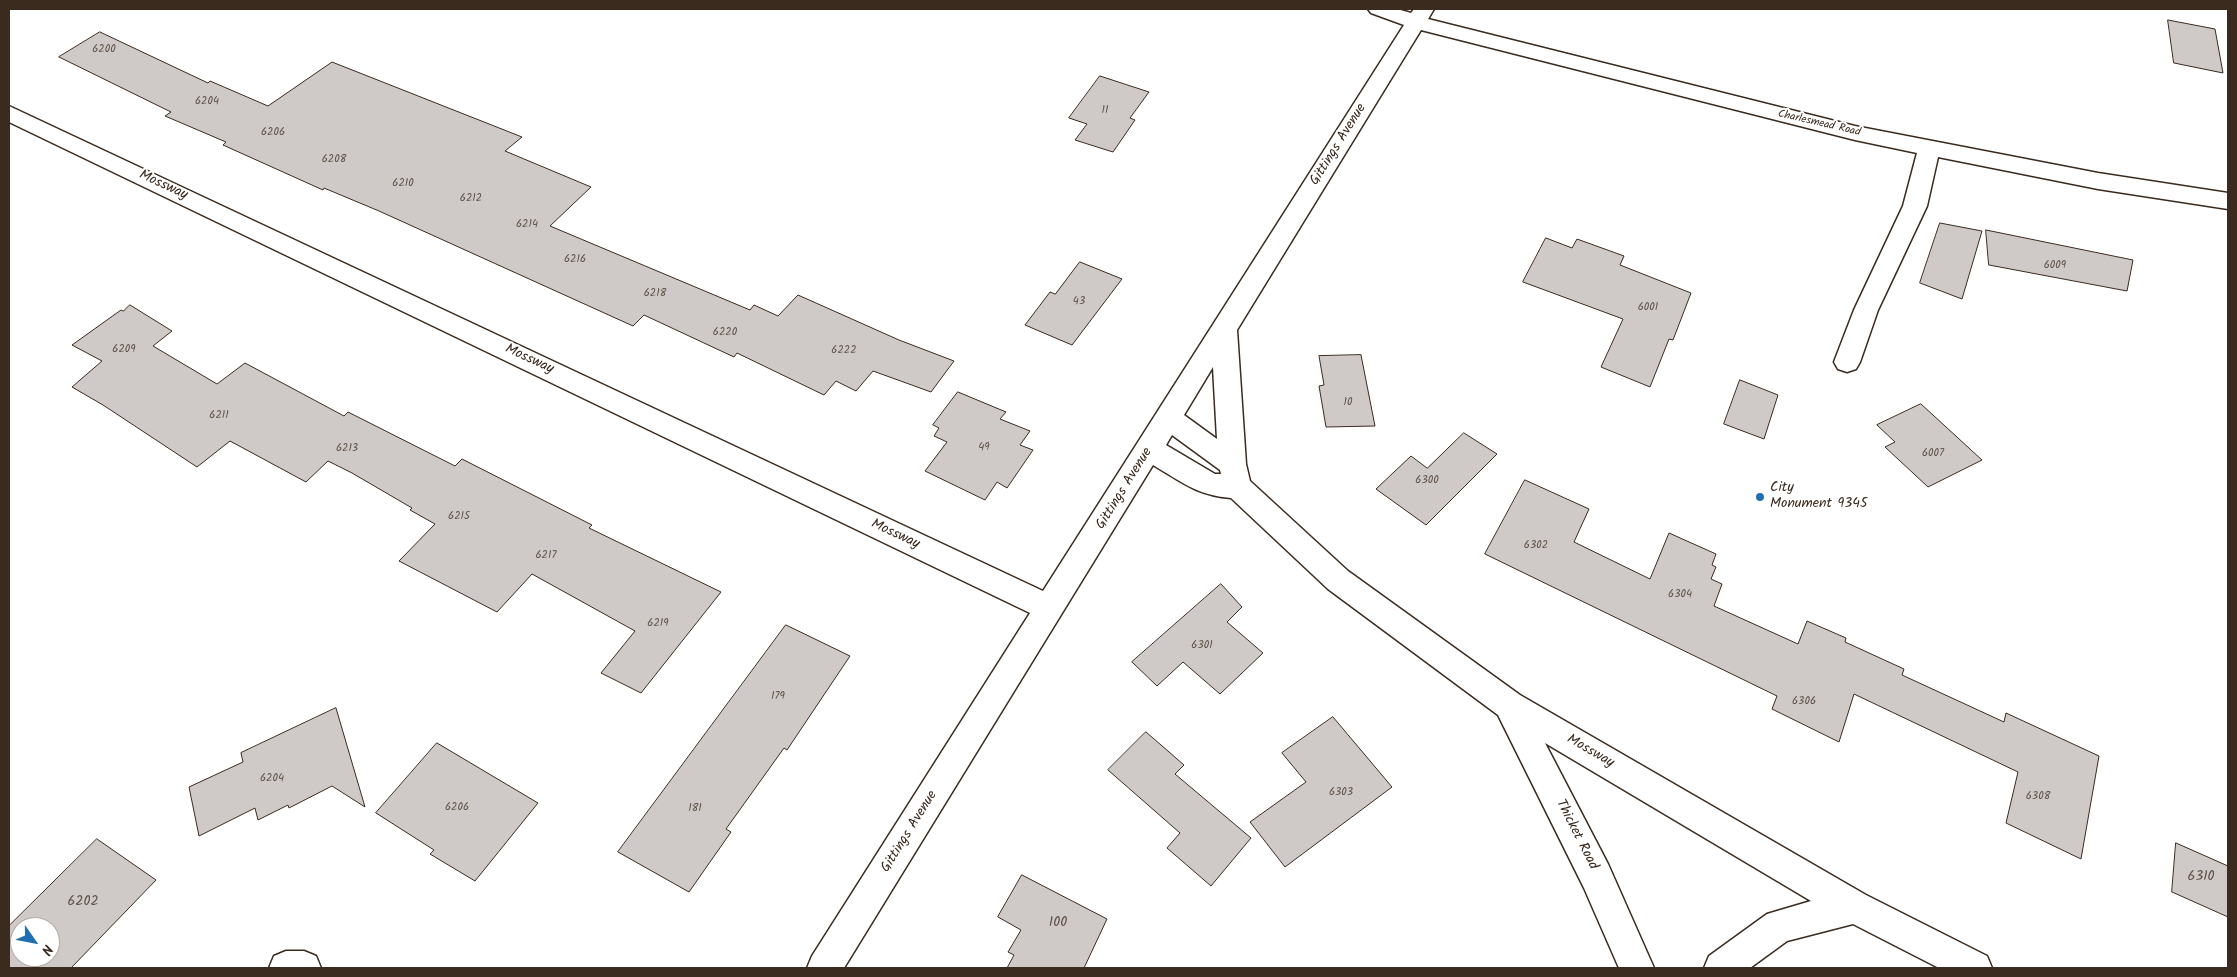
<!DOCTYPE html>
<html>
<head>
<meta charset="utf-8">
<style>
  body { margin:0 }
  #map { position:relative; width:2237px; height:977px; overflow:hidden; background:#fff; font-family:Kalam,sans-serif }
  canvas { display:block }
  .frame { position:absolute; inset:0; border:10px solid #3b2a1e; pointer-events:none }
  .north { position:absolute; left:10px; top:917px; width:50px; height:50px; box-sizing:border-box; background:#fff; border:1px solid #b1aaa5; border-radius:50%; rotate:123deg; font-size:14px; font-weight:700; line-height:20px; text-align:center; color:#3b2a1e }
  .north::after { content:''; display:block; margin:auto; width:18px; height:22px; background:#1f6fb2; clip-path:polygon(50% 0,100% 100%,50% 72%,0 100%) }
</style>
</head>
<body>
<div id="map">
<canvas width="2237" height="977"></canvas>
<div class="frame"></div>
<div class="north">N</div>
</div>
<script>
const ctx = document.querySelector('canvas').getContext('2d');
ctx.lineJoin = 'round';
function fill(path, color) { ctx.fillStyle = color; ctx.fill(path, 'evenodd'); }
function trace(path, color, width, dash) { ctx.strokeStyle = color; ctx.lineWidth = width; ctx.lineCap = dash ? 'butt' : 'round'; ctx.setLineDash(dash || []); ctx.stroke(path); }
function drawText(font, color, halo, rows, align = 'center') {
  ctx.font = font + ' Kalam,sans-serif'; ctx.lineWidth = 4; ctx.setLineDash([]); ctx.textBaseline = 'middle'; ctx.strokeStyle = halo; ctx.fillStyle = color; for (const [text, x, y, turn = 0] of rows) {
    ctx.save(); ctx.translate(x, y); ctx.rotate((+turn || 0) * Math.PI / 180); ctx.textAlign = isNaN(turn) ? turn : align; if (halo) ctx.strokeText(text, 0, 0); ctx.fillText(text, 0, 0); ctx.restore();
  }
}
const building = new Path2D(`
  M2168 20 2215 29 2223 73 2174 63Z
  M100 32 208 83 210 81 268 106 332 62 522 137 505 151 591 187 550 226 750 310 754 305 778 316 798 295 899 340 954 361 931 392 873 371 856 391 836 381 824 395 737 353 734 357 644 315 633 326 379 211 324 188 323 190 223 145 226 142 165 116 171 112 59 57Z
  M1100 76 1149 92 1130 118 1135 120 1113 152 1075 140 1087 124 1069 118Z
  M1940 223 1982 231 1962 299 1920 283Z
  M1986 230 2133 260 2127 291 1989 265Z
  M1546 238 1572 248 1577 239 1624 256 1620 265 1691 293 1673 340 1669 339 1650 387 1601 367 1623 319 1523 282Z
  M1080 262 1122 279 1072 345 1025 325 1050 292 1055 294Z
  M130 305 172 331 153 346 217 384 245 363 344 416 348 412 455 466 462 459 592 525 589 528 721 592 641 693 601 673 635 631 532 574 497 612 399 561 435 524 410 510 412 508 352 473 328 461 306 482 230 441 197 467 103 405 72 387 102 361 72 345 121 310 123 311Z
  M1361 355 1375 426 1326 427 1319 386 1324 385 1319 356Z
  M1740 380 1778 395 1764 439 1724 424Z
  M958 392 1006 412 1000 419 1030 431 1020 445 1033 450 1007 488 997 482 985 500 925 471 947 442 934 436 939 428 933 425Z
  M1921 404 1982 460 1928 487 1885 447 1895 442 1877 425Z
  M1464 433 1497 454 1426 525 1376 489 1411 456 1427 468Z
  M1525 480 1589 509 1574 542 1650 579 1669 533 1716 554 1712 565 1716 567 1711 579 1722 584 1714 606 1798 644 1807 621 1846 638 1845 642 1904 669 1902 675 2004 722 2006 713 2099 756 2081 859 2006 823 2018 772 1854 694 1839 742 1772 709 1777 696 1485 554Z
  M1221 584 1242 607 1227 622 1263 653 1220 694 1183 662 1157 686 1132 662Z
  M786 625 850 656 787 750 784 748 726 829 731 832 689 892 618 852Z
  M336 708 365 807 332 786 289 808 288 805 258 820 255 808 199 836 189 787 243 762 241 753Z
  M1333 717 1392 787 1285 867 1250 822 1306 782 1282 753Z
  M1146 732 1184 765 1175 774 1251 838 1211 886 1167 848 1180 833 1108 770Z
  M437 743 538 803 475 881 430 854 434 850 376 813Z
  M97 839 156 880 71 968H9V926ZM20 927H50V957H20Z
  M2176 843 2228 866V917L2172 892Z
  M1022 875 1107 919 1084 968H1007L1014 955 1008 952 1021 930 998 917Z`);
const minor = new Path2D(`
  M1368 9H1397L1411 13 1414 9H1434L1428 19 1855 126 2098 173 2228 193V209L2098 189 1938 157 1927 206 1878 310 1860 362 1856 369 1847 372 1838 369 1834 362 1854 310 1903 206 1917 153 1855 140 1421 30 1237 330 1246 464 1250 481 1348 571 1520 695 1866 895 1987 956 1992 968H1939L1853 924 1787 941 1750 968H1704L1709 956 1767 914 1811 901 1545 743 1608 864 1654 968H1619L1584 888 1498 715 1328 589 1231 498C1196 495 1182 482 1153 465L844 968H807L812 956 1030 613 9 122V106L1043 591 1404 25 1371 13ZM1213 367 1217 439 1184 415ZM1172 435 1220 470 1221 474H1215L1166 445Z
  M286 951H304L316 956 321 968H269L274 956Z`);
const markers = [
  [1760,497,5,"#1f6fb2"]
];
const numberNames = [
  ["6200",104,50],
  ["6204",207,102],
  ["11",1105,111],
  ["6206",273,133],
  ["6208",334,160],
  ["6210",403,184],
  ["6212",471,199],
  ["6214",527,225],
  ["6216",575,260],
  ["6009",2055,266],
  ["6218",655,294],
  ["43",1079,302],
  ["6001",1648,308],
  ["6220",725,333],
  ["6209",124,350],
  ["6222",844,351],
  ["10",1348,403],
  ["6211",219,416],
  ["49",984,448],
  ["6213",347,449],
  ["6007",1933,454],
  ["6300",1427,481],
  ["6215",459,517],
  ["6302",1536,546],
  ["6217",546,556],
  ["6304",1680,595],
  ["6219",658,624],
  ["6301",1202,646],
  ["179",778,697],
  ["6306",1804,702],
  ["6204",272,779],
  ["6303",1341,793],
  ["6308",2038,797],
  ["6206",457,808],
  ["181",695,809]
];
const farStreetnames = [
  ["Charlesmead Road",1819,124,13]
];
const streetNames = [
  ["Gittings Avenue",1339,145,-58],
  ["Mossway",163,186,25],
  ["Mossway",529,360,25],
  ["Gittings Avenue",1125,489,-58],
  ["Mossway",895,535,25],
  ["Mossway",1590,752,30],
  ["Gittings Avenue",910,832,-58],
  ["Thicket Road",1576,835,63]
];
const poiNames = [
  ["City",1770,489],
  ["Monument 9345",1770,505]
];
const nearNumbernames = [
  ["6310",2201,878],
  ["6202",83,903],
  ["100",1058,924]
];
fill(building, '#cfcac7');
trace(building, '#3b2a1e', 1);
trace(minor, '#3b2a1e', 3);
fill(minor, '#fff');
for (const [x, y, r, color] of markers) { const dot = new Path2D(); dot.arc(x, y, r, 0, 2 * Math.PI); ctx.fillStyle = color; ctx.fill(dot); trace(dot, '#fff', 2); }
drawText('11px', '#605248', null, numberNames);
drawText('11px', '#3b2a1e', '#fff', farStreetnames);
drawText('14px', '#3b2a1e', '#fff', streetNames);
drawText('14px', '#3b2a1e', '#fff', poiNames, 'left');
drawText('14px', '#605248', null, nearNumbernames);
</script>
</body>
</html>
